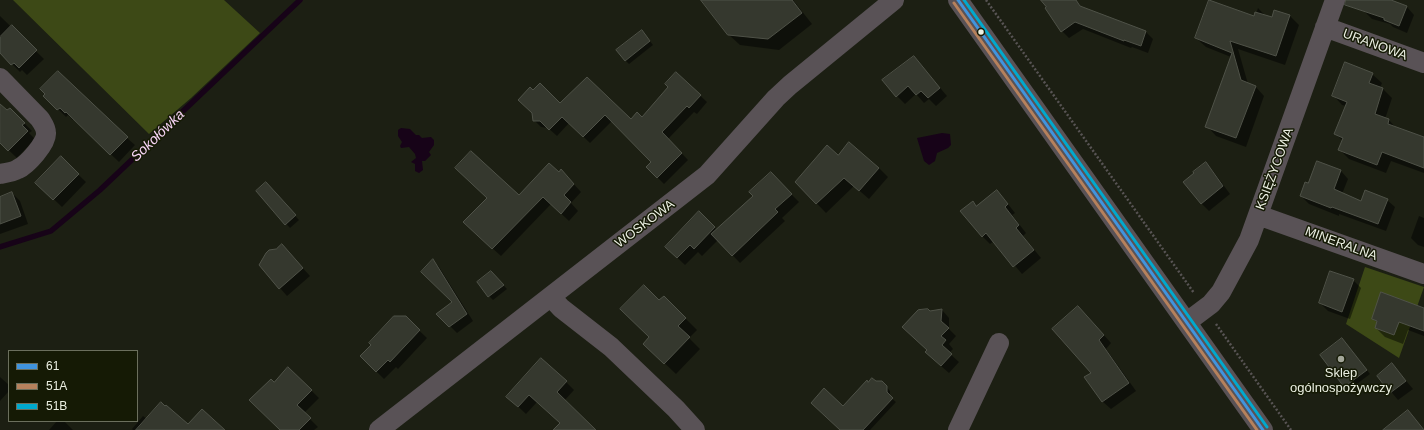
<!DOCTYPE html>
<html>
<head>
<meta charset="utf-8">
<style>
  body { margin:0 }
  #map { position:relative; width:1424px; height:430px; overflow:hidden; background:#1c1f13; font-family:Helvetica,sans-serif }
  canvas { display:block }
  .legend { position:absolute; left:8px; top:350px; width:130px; height:72px; box-sizing:border-box; background:#151a05; border:1px solid #6b6f5d; margin:0; padding:5px 7px; list-style:none; font-size:12px; color:#ebefe2 }
  .legend li { display:flex; align-items:center; gap:8px; height:20px }
  .legend b { width:20px; border:1px solid #6b6f5d }
</style>
</head>
<body>
<div id="map">
<canvas width="1424" height="430"></canvas>
<ul class="legend">
<li><b style="height:5px;background:#4094de"></b>61</li>
<li><b style="height:5px;background:#b6815c"></b>51A</li>
<li><b style="height:5px;background:#00a9ce"></b>51B</li>
</ul>
</div>
<script>
const ctx = document.querySelector('canvas').getContext('2d');
ctx.lineJoin = 'round';
function fill(path, color) { ctx.fillStyle = color; ctx.fill(path, 'evenodd'); }
function trace(path, color, width, dash) { ctx.strokeStyle = color; ctx.lineWidth = width; ctx.lineCap = dash ? 'butt' : 'round'; ctx.setLineDash(dash || []); ctx.stroke(path); }
function drawText(font, color, halo, rows, align = 'center') {
  ctx.font = font + ' Helvetica,sans-serif'; ctx.lineWidth = 3; ctx.setLineDash([]); ctx.textBaseline = 'middle'; ctx.strokeStyle = halo; ctx.fillStyle = color; for (const [text, x, y, turn = 0] of rows) {
    ctx.save(); ctx.translate(x, y); ctx.rotate((+turn || 0) * Math.PI / 180); ctx.textAlign = isNaN(turn) ? turn : align; if (halo) ctx.strokeText(text, 0, 0); ctx.fillText(text, 0, 0); ctx.restore();
  }
}
const green = new Path2D(`
  M13 0H224L260 33 191 98 149 134Z
  M1365 267 1424 287 1399 358 1346 324Z`);
const water = new Path2D(`
  M401 128 410 129 416 135H419L422 138 431 137 434 140V145L429 152 431 155 425 161H422L423 170 419 173 415 171V164L411 162 416 158 415 154 409 147 401 148 400 146 402 142 398 136V130Z
  M942 133 950 134 951 145 948 148 937 153 935 161 929 165 924 161 917 138Z`);
const shadow = new Path2D(`
  M710 0H793L812 24 779 50 740 45 728 34Z
  M1042 0H1076L1082 8 1146 32 1153 39 1148 53 1132 47 1131 48 1083 29 1069 38 1062 31Z
  M1368 0H1392L1395 3 1407 7 1414 15 1407 33 1393 27 1390 24 1372 19 1364 11Z
  M1258 8 1271 22 1290 16 1299 25 1285 65 1238 49 1248 84 1255 86 1264 96 1246 147 1216 136 1207 126 1231 57 1206 47 1196 38 1255 17Z
  M0 16 44 59 27 75 22 70 20 72 0 52Z
  M645 35 653 45 629 64 625 60Z
  M914 57 947 96 936 106 929 99 924 103 916 94 905 104 897 96Z
  M676 73 707 102 697 114 694 112 668 139 688 160 664 184 647 167 652 162 612 121 590 143 569 123 557 136 548 128 541 127 534 120 560 104 631 120 642 118 669 87Z
  M1372 74 1382 83 1380 88 1383 89 1392 98 1385 119 1389 120 1396 128 1424 138V173L1391 161 1386 173 1349 159 1340 150 1343 141 1336 134 1347 106 1342 105 1333 95Z
  M45 96 127 138 135 145 119 162 74 119 73 120 68 115 66 117Z
  M0 106 7 112 10 109 32 131 29 133 35 139 17 158 0 142Z
  M838 156 879 168 888 177 869 199 854 186 826 213 796 182Z
  M61 158 86 182 62 207 37 183Z
  M1206 163 1213 171 1230 194 1209 211 1201 203Z
  M561 170 581 192 571 203 578 211 569 221 551 204 501 256 472 230 488 198 519 196Z
  M1341 171 1348 179 1342 194 1361 202 1387 200 1395 207 1386 231 1339 214V216L1309 204 1301 196 1309 184Z
  M778 181 799 202 782 218 785 221 740 263 718 240 702 256 698 252 685 265 666 247 699 213 717 230Z
  M269 188 299 220 290 228 257 191Z
  M12 193 20 201 28 224 0 234V198Z
  M1004 199 1015 213 1012 215 1026 233 1023 236 1041 258 1022 274 994 241 990 244 982 236Z
  M1419 216 1424 218V247L1418 245 1411 238Z
  M276 250 289 253 310 276 287 296 280 288Z
  M433 260 439 267 473 321 457 333 438 314 453 302Z
  M491 272 507 289 493 300 489 296Z
  M1353 280 1361 288 1350 319 1328 311 1320 303Z
  M664 297 697 330 689 338 700 349 676 374 656 355 651 337Z
  M1424 308V336L1408 330 1403 344 1385 337 1376 328 1378 323 1373 319Z
  M942 310 949 318V329L956 336 949 344 953 349 949 353 959 362 949 373 934 360 928 350 930 312Z
  M1086 315 1111 343 1106 349 1136 391 1111 409 1103 402 1086 378 1092 373Z
  M405 317 427 338 398 369 396 367 384 379 369 364Z
  M1342 339 1370 374 1349 390 1321 355Z
  M1392 364 1413 389 1398 400 1378 376Z
  M288 368 319 398 304 413 318 427 314 430H281L274 383Z
  M0 377 9 385V391L0 401Z
  M566 382 574 390 564 401 595 430H562L561 423 537 402 526 414 508 397Z
  M882 382 890 391V397L896 402 870 430H841L843 407 868 383Z
  M1408 411 1424 430H1385Z
  M143 416 147 419 224 430H133L132 429Z
  M57 421H64L73 430H49Z`);
const stream = new Path2D(`
  M0 247 51 231 100 190 300 0`);
const building = new Path2D(`
  M701 0H792L802 13 768 39 728 35Z
  M1041 0H1076L1080 6 1146 31 1141 46 1124 40V41L1075 22 1061 32 1045 8 1046 7Z
  M1209 0 1254 16 1255 12 1272 17 1274 10 1290 15 1276 56 1230 41 1241 80 1256 86 1236 138 1205 127 1232 53 1195 38Z
  M1346 0H1391L1407 6 1399 26 1384 20V18L1345 5Z
  M12 25 37 50 19 68 14 63 11 65 0 53V37Z
  M642 30 650 41 625 61 616 50Z
  M914 56 940 88 928 98 921 91 916 95 908 86 896 97 882 80Z
  M1345 62 1373 73 1369 83 1383 88 1375 114 1389 119 1388 124 1424 137V168L1382 152 1377 165 1338 150 1343 138 1334 134 1347 102 1332 96Z
  M58 71 128 137 110 155 66 112 65 113 60 108 57 110 43 96 45 94 40 89Z
  M676 72 701 95 689 108 687 106 662 132 682 153 657 178 646 167 651 162 605 115 583 137 562 117 549 130 540 121H533L532 113 518 100 530 87 533 90 540 83 560 103 587 77 631 119 637 112 642 117 668 87 665 84Z
  M0 104 7 110 10 108 25 123 22 125 28 131 8 151 0 143Z
  M849 142 879 168 859 191 844 178 816 204 795 182 827 145 838 155Z
  M471 151 519 195 549 163 559 172 561 169 574 184 564 195 571 202 561 214 543 197 492 249 463 222 487 198 455 168Z
  M61 156 79 174 53 200 35 183Z
  M1317 161 1341 170 1334 189 1361 201 1365 190 1388 199 1378 224 1332 207 1331 208 1300 196 1305 182 1308 183Z
  M1206 162 1223 186 1201 204 1183 182 1194 173 1193 172Z
  M771 172 792 194 775 209 778 212 732 256 711 234 753 196 749 192Z
  M266 182 296 215 285 225 256 191Z
  M997 190 1008 204 1005 207 1019 225 1016 228 1034 250 1013 267 986 233 982 237 960 211 973 201 976 206Z
  M12 192 21 216 0 224V197Z
  M699 211 715 227 694 249 690 245 677 258 665 247Z
  M282 244 303 268 279 289 259 265 266 253 269 250 276 249Z
  M433 259 467 314 449 327 436 314 452 302 421 272Z
  M491 271 504 285 488 297 477 282Z
  M1330 271 1354 279 1342 312 1319 303Z
  M644 285 659 300 664 296 686 318 678 326 690 337 664 364 643 344 649 337 620 309Z
  M1381 292 1424 308V331L1399 322 1394 335 1375 328 1377 321 1372 319Z
  M1078 306 1104 335 1099 340 1129 383 1102 402 1084 377 1091 373 1052 329Z
  M928 309 930 311 942 309 941 321 949 328 941 336 946 340 942 345 952 354 941 366 925 352 927 350 902 327 918 310Z
  M394 316H406L420 330 390 362 388 360 376 372 360 356 371 345 369 343Z
  M1342 338 1367 370 1344 387 1320 355Z
  M541 358 567 381 557 392 596 430H553L560 423 529 395 518 407 506 397Z
  M1392 363 1406 381 1390 393 1377 376Z
  M288 367 312 390 297 405 311 418 299 430H280L249 400 271 379 274 382Z
  M872 378 876 381H882L887 386V392L893 398 863 430H840L811 403 824 388 843 406 867 380 868 382Z
  M161 402 165 406 166 405 188 424 202 409 225 430H136Z
  M1408 410 1424 430H1383Z`);
const path = new Path2D(`
  M986 0 1194 293
  M1216 324 1291 430`);
const minor = new Path2D(`
  M958 0 1263 430
  M1325 27 1424 63
  M0 78 40 119C43 124 46 127 46 133 47 143 27 165 18 169 13 172 6 173 0 174
  M1258 215 1424 274
  M551 297 561 308 611 347 676 409 695 430
  M1187 322 1211 304 1221 292 1249 240 1335 0
  M379 430 707 175 776 98 790 85 894 0
  M958 430 999 343`);
const bus1 = new Path2D(`
  M958 0 1263 430`);
const bus2 = new Path2D(`
  M954 3 1257 430`);
const bus3 = new Path2D(`
  M964 0 1267 427`);
const markers = [
  [981,32,3.5,"#ebefe2"],
  [1341,359,4,"#a3a69a"]
];
const streetNames = [
  ["URANOWA",1375,45,20],
  ["KSIĘŻYCOWA",1275,169,-70],
  ["WOSKOWA",645,224,-37],
  ["MINERALNA",1341,244,20]
];
const poiNames = [
  ["Sklep",1341,373],
  ["ogólnospożywczy",1341,388]
];
const waterNames = [
  ["Sokołówka",158,136,-44]
];
fill(green, '#3d4916');
fill(water, '#170318');
fill(shadow, '#0007');
trace(stream, '#170318', 5.5);
fill(building, '#35382e');
trace(building, '#4f5248', 1);
trace(path, '#585454', 2.5, [2, 2]);
trace(minor, '#595256', 20);
trace(bus1, '#4094de', 3);
trace(bus2, '#b6815c', 3);
trace(bus3, '#00a9ce', 3);
for (const [x, y, r, color] of markers) { const dot = new Path2D(); dot.arc(x, y, r, 0, 2 * Math.PI); ctx.fillStyle = color; ctx.fill(dot); trace(dot, '#151a05', 1.5); }
drawText('13px', '#ebefe2', '#151a05', streetNames);
drawText('13px', '#ebefe2', '#151a05', poiNames);
drawText('italic 14px', '#f8d4f7', '#151a05', waterNames);
</script>
</body>
</html>
